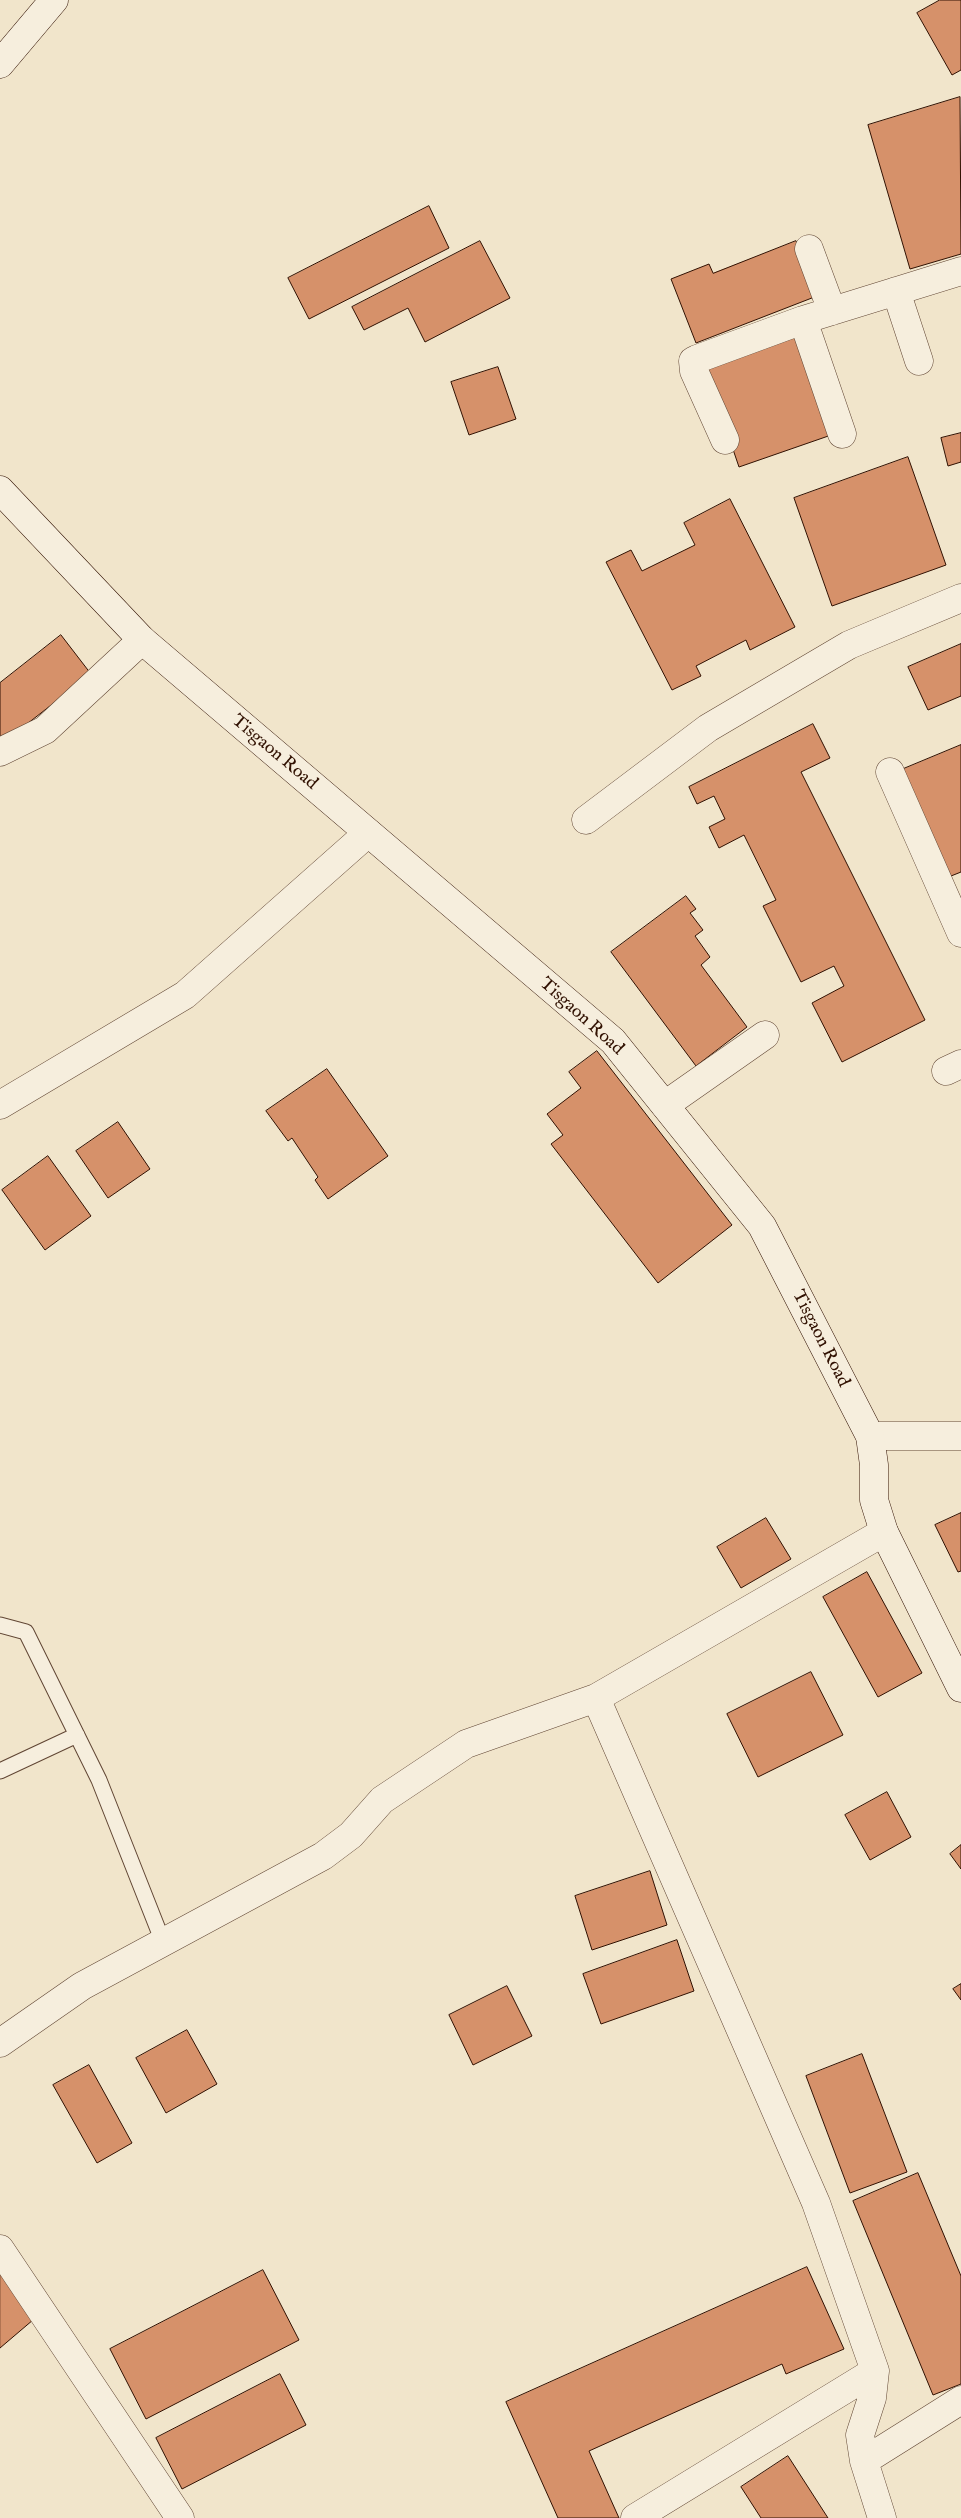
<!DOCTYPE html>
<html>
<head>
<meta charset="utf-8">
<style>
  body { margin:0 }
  canvas { display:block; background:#f1e5cb }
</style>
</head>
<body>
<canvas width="961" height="2518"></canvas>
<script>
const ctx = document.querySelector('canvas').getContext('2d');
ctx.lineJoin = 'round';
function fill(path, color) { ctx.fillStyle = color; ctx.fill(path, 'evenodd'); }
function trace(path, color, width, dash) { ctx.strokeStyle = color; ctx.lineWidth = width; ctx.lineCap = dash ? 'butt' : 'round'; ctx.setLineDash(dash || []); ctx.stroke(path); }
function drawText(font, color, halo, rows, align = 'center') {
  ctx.font = font + ' "IM FELL English",serif'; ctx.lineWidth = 5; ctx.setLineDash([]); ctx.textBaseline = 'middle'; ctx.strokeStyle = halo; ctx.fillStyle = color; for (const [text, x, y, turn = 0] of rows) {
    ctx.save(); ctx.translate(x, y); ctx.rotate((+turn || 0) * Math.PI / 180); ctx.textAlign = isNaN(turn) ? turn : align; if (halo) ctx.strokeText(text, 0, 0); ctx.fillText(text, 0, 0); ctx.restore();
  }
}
const building = new Path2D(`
  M940 0H961V70L952 75 917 13Z
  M960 97 961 254 910 269 868 125Z
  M429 206 449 248 309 319 288 278Z
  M480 241 510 298 425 342 408 308 364 330 352 307Z
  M796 241 817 296 696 343 671 279 709 264 713 273Z
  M803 335 837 433 739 467 706 370Z
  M498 367 516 419 469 435 451 382Z
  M961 433V462L948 466 941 438Z
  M908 457 946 565 832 606 794 498Z
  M730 499 795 627 750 650 746 640 696 666 701 676 672 690 606 562 631 550 642 571 695 545 684 523Z
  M61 635 91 674 0 745V683Z
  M961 644V696L928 710 908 667Z
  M813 724 830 758 801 772 925 1020 842 1062 812 1003 844 986 834 966 801 982 763 906 776 900 744 835 719 848 709 827 725 819 714 796 697 804 689 787Z
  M961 745V872L946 878 901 770Z
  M686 896 696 909 690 913 703 930 695 936 710 957 701 965 747 1027 696 1066 611 952Z
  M597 1051 732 1225 658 1283 551 1144 563 1135 547 1114 581 1088 569 1072Z
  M327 1069 388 1156 328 1199 315 1180 318 1177 292 1138 288 1141 266 1111Z
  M118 1122 150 1169 108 1198 76 1151Z
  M48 1156 91 1216 45 1250 2 1190Z
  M961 1513V1571L958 1572 935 1525Z
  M766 1518 791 1559 741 1588 717 1547Z
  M867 1572 922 1673 878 1697 823 1597Z
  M811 1672 843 1735 758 1777 727 1714Z
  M887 1792 911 1837 870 1860 845 1815Z
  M961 1845V1869L950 1854Z
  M650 1871 667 1925 592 1950 575 1896Z
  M677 1940 694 1991 601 2024 583 1974Z
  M961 1984V2000L953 1989Z
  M507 1986 532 2036 473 2065 449 2015Z
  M187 2030 217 2084 166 2113 136 2058Z
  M862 2054 907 2172 850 2193 806 2076Z
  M89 2065 132 2143 97 2163 53 2085Z
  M918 2173 961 2276V2384L933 2395 853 2201Z
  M0 2267 40 2314 0 2348Z
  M807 2267 844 2349 786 2374 782 2364 589 2451 619 2518H558L506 2402Z
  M263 2270 299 2340 146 2419 110 2349Z
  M280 2374 306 2425 182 2489 156 2438Z
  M788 2456 828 2518H761L741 2487Z`);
const lane = new Path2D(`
  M0 1625 26 1632 99 1780 163 1942
  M0 1771 77 1735`);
const street = new Path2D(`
  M809 249 832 311
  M896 291 919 361
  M803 320 842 434
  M725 440 694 371 693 361 697 359 803 320 961 271
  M0 752 45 730 142 640
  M890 772 961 933
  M586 820 708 728 849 645 961 598
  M946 1071 961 1064
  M0 1105 185 995 368 833
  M665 1105 765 1035
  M870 1436H961
  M596 1698 816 2203 875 2371 872 2398 860 2435 864 2461 882 2518
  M0 2043 82 1986 323 1856 351 1835 382 1800 466 1744 596 1698 884 1532
  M0 2249 180 2518
  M864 2461 961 2400
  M635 2518 875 2371`);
const secondary = new Path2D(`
  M0 64 54 0
  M0 490 142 640 613 1041 762 1226 870 1436 874 1465V1500L884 1532 961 1688`);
const streetNames = [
  ["Tisgaon Road",274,753,40],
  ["Tisgaon Road",581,1017,42],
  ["Tisgaon Road",820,1339,63]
];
fill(building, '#d6916a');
trace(building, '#311102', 1);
trace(lane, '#614634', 17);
trace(street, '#614634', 29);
trace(secondary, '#311102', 29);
trace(lane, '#f6eedd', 15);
trace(street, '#f6eedd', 28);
trace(secondary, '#f6eedd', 28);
drawText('18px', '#311102', '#f6eedd', streetNames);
</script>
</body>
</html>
